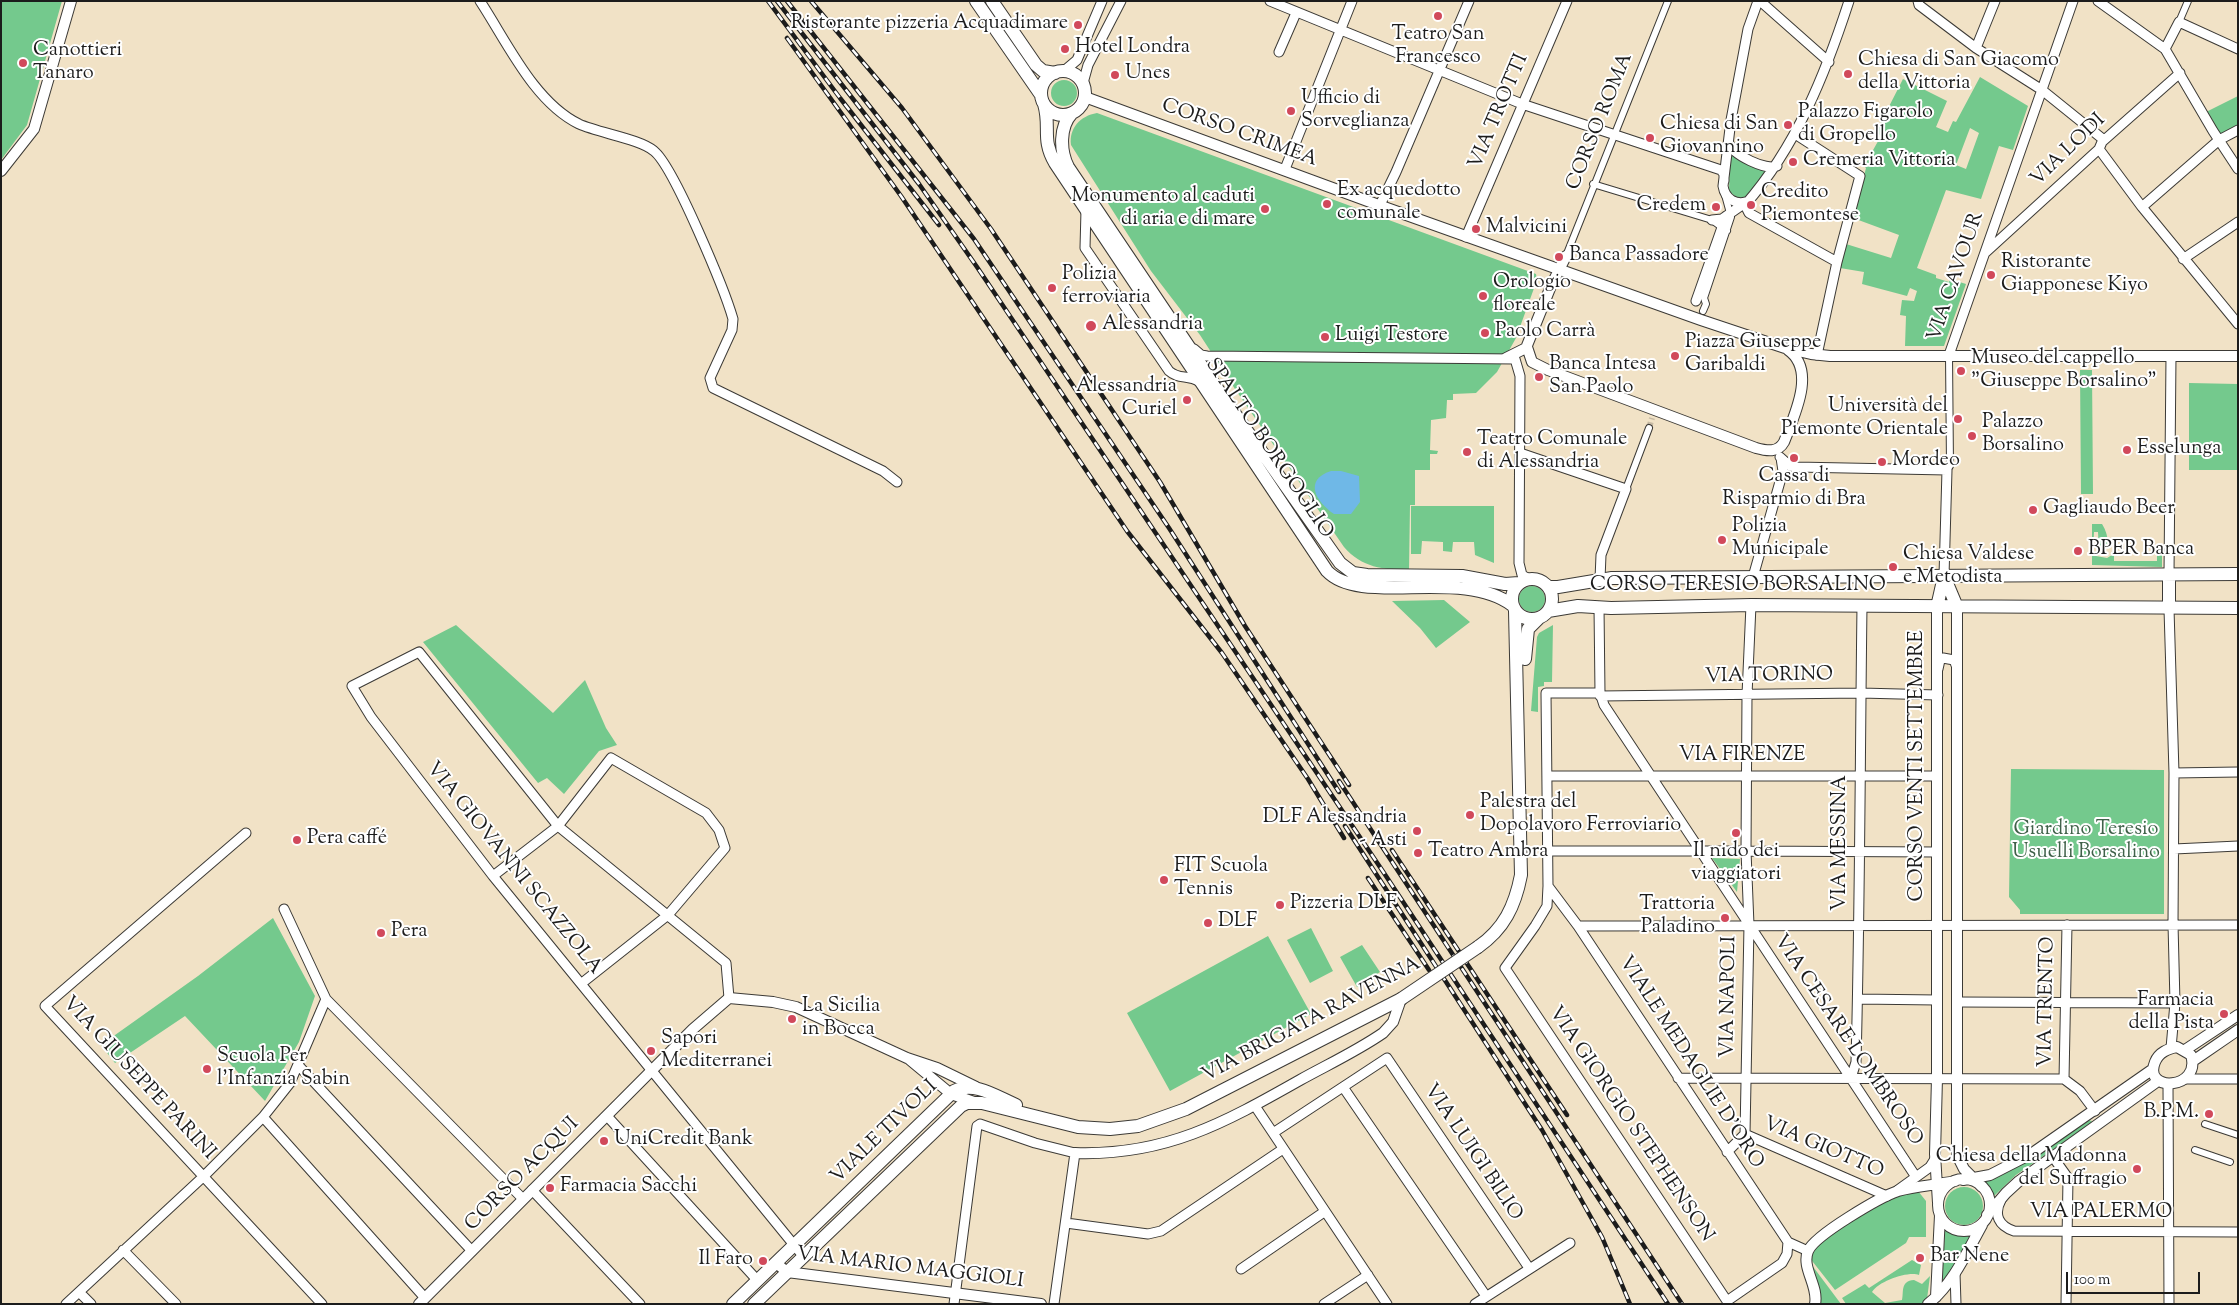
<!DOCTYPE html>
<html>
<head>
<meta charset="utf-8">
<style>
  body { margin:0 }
  #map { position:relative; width:2239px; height:1305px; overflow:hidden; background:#f1e2c6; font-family:"Sorts Mill Goudy",serif }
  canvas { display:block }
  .frame { position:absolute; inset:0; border:2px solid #1c1c1c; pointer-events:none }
  .scale { position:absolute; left:2066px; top:1272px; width:134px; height:22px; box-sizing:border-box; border:2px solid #1c1c1c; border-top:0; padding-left:6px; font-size:15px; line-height:18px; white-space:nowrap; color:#1c1c1c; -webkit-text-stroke:4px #fff; paint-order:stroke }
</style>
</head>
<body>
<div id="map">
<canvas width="2239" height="1305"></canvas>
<div class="frame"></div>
<div class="scale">100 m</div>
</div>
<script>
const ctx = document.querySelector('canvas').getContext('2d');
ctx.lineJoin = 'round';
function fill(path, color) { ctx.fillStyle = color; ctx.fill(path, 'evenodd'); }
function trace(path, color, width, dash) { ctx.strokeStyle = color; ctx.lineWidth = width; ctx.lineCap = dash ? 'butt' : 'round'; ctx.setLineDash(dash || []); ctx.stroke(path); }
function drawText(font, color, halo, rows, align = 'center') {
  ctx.font = font + ' "Sorts Mill Goudy",serif'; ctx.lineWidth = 4; ctx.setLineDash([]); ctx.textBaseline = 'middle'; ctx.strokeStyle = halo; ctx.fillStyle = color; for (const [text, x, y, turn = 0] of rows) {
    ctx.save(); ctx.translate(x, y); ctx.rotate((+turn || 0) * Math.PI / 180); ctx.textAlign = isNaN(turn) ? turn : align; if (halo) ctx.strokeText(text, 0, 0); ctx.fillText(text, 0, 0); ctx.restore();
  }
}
const green = new Path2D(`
  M1 1H62L27 125 1 160Z
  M1980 77 2028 106 2013 150 1999 146 1981 199 1946 190 1917 268 1936 275V278L1949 282 1950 279 1966 284 1944 346H1905L1906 316 1900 315 1902 300 1914 301 1917 291 1910 288 1907 296 1862 284 1864 272 1840 268 1846 244 1891 258 1899 235 1853 218 1866 168 1864 166 1881 136 1876 132 1903 79 1947 101 1936 127 1948 132 1953 121 1956 122ZM1970 128 1979 133 1966 169 1956 165Z
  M1051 93a13 13 0 1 1 26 0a13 13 0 1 1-26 0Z
  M2238 96V127L2220 135 2206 112Z
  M1097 113 1536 274 1537 280 1516 338 1497 372 1476 393 1453 394V400H1447L1446 418 1431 420 1430 450 1438 451 1437 454H1430V470H1415V505H1410L1409 571C1383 569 1362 568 1344 547L1235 389 1200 335 1151 271 1071 145C1069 128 1080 116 1097 113Z
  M1730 154 1769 170 1744 198H1737L1729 191Z
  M2080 370H2092L2093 494H2081Z
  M2189 383 2238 384V513L2237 470H2189Z
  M1411 506H1494V563L1475 555 1474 542H1453L1452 552 1443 551V542L1422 541 1421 554H1411Z
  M2092 524H2102C2107 532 2111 544 2103 552L2099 551 2098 532H2094L2093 552 2096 556 2107 558 2112 555 2114 545V561H2157V545H2162V567L2092 565Z
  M1519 599a13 13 0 1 1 26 0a13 13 0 1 1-26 0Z
  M1444 600 1470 622 1436 648 1420 628 1392 601Z
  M456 625 553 713 585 680 606 728 617 745 599 751 564 794 547 778 538 783 423 642Z
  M1553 625 1552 682H1544V686L1538 687V712L1531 711 1537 637 1539 633Z
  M2011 769 2164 770V914H2020V910L2009 897Z
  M1712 858 1740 859 1737 892Z
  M273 918 315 996 299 1042 265 1101 185 1016 115 1063 101 1045 198 976Z
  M1311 928 1333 971 1310 983 1287 940Z
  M1268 936 1311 1014 1170 1091 1127 1013Z
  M1362 945 1380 972 1357 987 1340 957Z
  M2088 1120 2092 1121 2090 1124 2016 1175 1994 1196 1984 1181 2010 1171Z
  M1945 1206a19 19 0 1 1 38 0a19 19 0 1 1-38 0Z
  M1918 1191 1926 1201V1237H1909L1906 1243 1835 1290 1809 1257 1820 1239 1898 1193Z
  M1945 1230 1957 1235 1970 1236 1953 1269 1942 1281Z
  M1808 1260 1841 1304H1815Z
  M1912 1260 1921 1265 1919 1275C1908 1271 1879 1281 1872 1292L1885 1303 1902 1300C1904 1292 1900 1281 1914 1280L1922 1284 1930 1276 1927 1299 1922 1304H1846L1842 1298 1865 1284 1869 1288Z`);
const water = new Path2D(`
  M1331 471H1341L1359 476 1360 502 1351 514H1334C1316 502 1303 480 1331 471Z`);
const pedestrianTunnel = new Path2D(`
  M1649 428 1652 418`);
const pedestrian = new Path2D(`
  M2179 22 2188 1
  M1593 184 1712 220 1727 231
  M1566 256 1668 1
  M1703 311 1706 304 1704 298 1731 217 1725 195
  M1947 470 1950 466 1949 355
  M1626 489 1649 428
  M2205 1124 2238 1135
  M2195 1150 2230 1162`);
const minor = new Path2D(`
  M480 1C507 42 534 102 579 124 599 133 640 139 654 151 674 167 725 291 733 319L732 330 710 378 713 388 883 471 897 482
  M1270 1 1522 104 1721 170 1724 174V181
  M1760 1 1829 62
  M1918 1 1919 5 1976 48 2042 90 2104 140
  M2098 1 2165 49 2213 131 2238 169
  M1976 48 1995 1
  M2165 49 2179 22 2238 49
  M1279 52 1296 13
  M1064 71 1077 60 1102 1
  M1083 83 1088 65 1121 1
  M1795 134 1860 176 1837 262 1817 355
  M1729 143C1732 155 1767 171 1777 166
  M2099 149 2142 207 2238 324
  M1285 169 1352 1
  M1749 201C1736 206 1725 199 1723 186L1731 120 1748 29 1758 1
  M1380 205 1396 172 1469 1
  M2142 207 2219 140 2238 130
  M1086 210 1085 248 1169 371C1179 380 1188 374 1200 382
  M1712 220 1722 219 1745 203
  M1466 237 1567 1
  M1985 253 2099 149 2102 142 2180 73
  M2183 259 2238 222
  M1837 262 1749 213 1745 205C1796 147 1825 75 1849 1
  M1696 301 1726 216
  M1194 349 1201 355 1207 356 1515 359 1520 376 1519 563 1522 575 1529 579
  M1949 355 2073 1
  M1520 453 1626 489 1601 555 1600 579
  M1780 457 1790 466 1796 467 1947 470 1944 576
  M2169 574 2171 356
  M1753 577 1783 471 1781 458
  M1751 605 1747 695 1746 851 1937 852
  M1599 607 1600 693 1604 705 1916 1177
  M2169 609 2174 773 2173 924 2175 1003 2171 1048
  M1938 669 1940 660 1943 658 1954 660 1956 665
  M1600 693H1546L1548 886 1547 906 1535 926 1505 968 1727 1301 1782 1263 1787 1254 1788 1242
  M1600 696 1861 693 1938 695
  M2174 773 2238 772
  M1547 776H1937
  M246 833 45 1006 322 1304
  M2174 849 2238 846
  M1548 851H1746L1749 925 1745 1134 1727 1152
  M493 876 558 826 611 758 706 813 719 830 725 848 668 915 582 983
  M1548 886 1578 926 1788 1242 1808 1251
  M1578 926 2238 925
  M729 998 726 963 558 826 419 652 352 686 371 717 493 876 803 1256
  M326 999 523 1199
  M1858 999 1937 1000
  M1958 1002 2175 1003
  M299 1066 472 1251
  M1678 1078 2064 1079 2080 1091 2095 1111
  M1851 1078 1856 1062C1860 910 1860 758 1862 606
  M2064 1079 2067 925
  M2185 1079H2238
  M2168 1085 2169 1304
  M1343 1087 1486 1296
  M1255 1106 1387 1304
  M607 1116 758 1281
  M263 1117 425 1298
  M1273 1133 1387 1058 1529 1268
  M1745 1134 1887 1196
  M2053 1157 2068 1178 2066 1304
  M532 1190 640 1304
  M1898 1190 1930 1167 1935 1159
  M2001 1200C1993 1215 1999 1226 2014 1231L2238 1232
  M1066 1223 1148 1234 1161 1231 1283 1149
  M123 1250 176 1304
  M1241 1269 1324 1212
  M1955 1273 1956 1304
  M79 1292 91 1304
  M66 1304 204 1176 263 1117 290 1083 326 999 284 909
  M954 1304 977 1126 980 1124 1035 1143 1075 1153 1054 1304
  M1324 1304 1368 1275
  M1475 1304 1570 1243`);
const tertiary = new Path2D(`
  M1085 97 1384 207 1701 320 1785 348 1811 354 1830 356H2238
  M1 171 34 129 71 1
  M1527 347 1532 362 1548 370 1756 448C1767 451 1778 453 1784 442 1794 416 1817 370 1788 350
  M1506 358 1526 348 1551 286 1566 256
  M1937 607V1078L1935 1154 1938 1203
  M1957 607V1155L1964 1169 1982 1187
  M2177 1047 2191 1055C2202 1090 2142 1093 2155 1062 2159 1052 2168 1049 2177 1047Z
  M2185 1050 2238 1015
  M910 1060 951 1094 974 1102
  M2193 1061 2238 1030
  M1075 1153C1165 1156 1224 1123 1300 1080 1327 1065 1357 1051 1383 1033L1393 1022 1401 999
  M1938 1205a26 26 0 1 1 52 0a26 26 0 1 1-52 0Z
  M1963 1180 1990 1175 2031 1154 2153 1069
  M1987 1215 2006 1193 2019 1181 2158 1081
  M776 1263 787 1272 1041 1304
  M1936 1297 1940 1215
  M419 1304 693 1029 729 998 773 1002 796 1007 907 1058 937 1068 976 1087
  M1815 1304C1819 1286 1801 1268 1808 1251 1815 1235 1880 1197 1898 1191 1916 1186 1937 1185 1955 1181
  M1928 1304C1953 1284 1967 1252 1982 1225`);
const secondary = new Path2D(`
  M976 1 1041 95
  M992 1 1036 65 1043 71 1055 73
  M1041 93a22 22 0 1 1 44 0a22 22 0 1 1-44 0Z
  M1044 104C1051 127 1041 139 1055 163L1327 571C1361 607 1461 567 1512 605
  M1072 113C1059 127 1060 151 1068 167L1216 387 1340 563 1353 573 1367 575 1462 576 1505 584 1519 583
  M1944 576 1957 607
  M1512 599a20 20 0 1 1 40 0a20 20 0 1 1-40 0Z
  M1548 587H1558L1612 578 2238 574
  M1937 607 1944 576
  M2169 609V574
  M1548 611 1578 606 1611 608 1751 605 2238 608
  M1525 659 1528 629 1539 618
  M1478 947C1504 929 1515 906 1521 875L1515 611
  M733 1304 954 1091C975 1081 997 1097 1016 1105
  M754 1304 961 1106 967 1103H982L1078 1127 1110 1129 1138 1126 1186 1109 1401 999`);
const rail = new Path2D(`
  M768 1 840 98 939 225
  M777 1 919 184 977 267 1384 873 1668 1304
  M787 1 974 239 1169 528 1339 792
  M811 1 902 108 991 229 1160 482 1245 626 1349 785
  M787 38 901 196 1127 531 1222 653 1308 779 1344 838
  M1339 781 1682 1304
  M1345 826 1542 1130 1602 1237 1630 1304
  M1392 850 1567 1115
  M1368 878 1429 970`);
const secondaryBridge = new Path2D(`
  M1401 999 1478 947`);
const markers = [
  [1438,16,5,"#d1495b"],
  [1078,25,5,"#d1495b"],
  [1065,49,5,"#d1495b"],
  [23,63,5,"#d1495b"],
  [1848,74,5,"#d1495b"],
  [1115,75,5,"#d1495b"],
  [1291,111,5,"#d1495b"],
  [1788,125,5,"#d1495b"],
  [1650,138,5,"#d1495b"],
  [1793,162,5,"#d1495b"],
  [1327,204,5,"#d1495b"],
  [1751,205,5,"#d1495b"],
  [1716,207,5,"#d1495b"],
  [1265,209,5,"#d1495b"],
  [1476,229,5,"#d1495b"],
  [1559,257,5,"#d1495b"],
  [1991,275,5,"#d1495b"],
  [1052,288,5,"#d1495b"],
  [1483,296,5,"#d1495b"],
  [1091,326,6,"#d1495b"],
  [1485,333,5,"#d1495b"],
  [1325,337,5,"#d1495b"],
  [1675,356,5,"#d1495b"],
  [1961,371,5,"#d1495b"],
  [1539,377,5,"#d1495b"],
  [1187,400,5,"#d1495b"],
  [1958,419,5,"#d1495b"],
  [1972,436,5,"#d1495b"],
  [2127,450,5,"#d1495b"],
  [1467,452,5,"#d1495b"],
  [1794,458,5,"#d1495b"],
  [1882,462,5,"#d1495b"],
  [2033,510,5,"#d1495b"],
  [1722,540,5,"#d1495b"],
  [2078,551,5,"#d1495b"],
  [1893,567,5,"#d1495b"],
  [1470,815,5,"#d1495b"],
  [1417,831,5,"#d1495b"],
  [1736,833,5,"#d1495b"],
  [297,840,5,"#d1495b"],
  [1418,853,5,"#d1495b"],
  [1164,880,5,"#d1495b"],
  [1280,905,5,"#d1495b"],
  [1725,918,5,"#d1495b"],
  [1208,923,5,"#d1495b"],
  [381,933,5,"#d1495b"],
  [2224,1014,5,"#d1495b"],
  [792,1019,5,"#d1495b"],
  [651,1051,5,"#d1495b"],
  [207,1069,5,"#d1495b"],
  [2209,1114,5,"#d1495b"],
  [604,1141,5,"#d1495b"],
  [2137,1169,5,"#d1495b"],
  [550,1188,5,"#d1495b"],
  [1920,1258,5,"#d1495b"],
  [763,1261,5,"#d1495b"]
];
const poiNames = [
  ["Ristorante pizzeria Acquadimare",1068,25,"right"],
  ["Teatro San",1438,36,"center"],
  ["Francesco",1438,59,"center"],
  ["Hotel Londra",1075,49],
  ["Canottieri",33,52],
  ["Tanaro",33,75],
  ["Chiesa di San Giacomo",1858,62],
  ["della Vittoria",1858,85],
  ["Unes",1125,75],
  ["Ufficio di",1301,100],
  ["Sorveglianza",1301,123],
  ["Palazzo Figarolo",1798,114],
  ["di Gropello",1798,137],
  ["Chiesa di San",1660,126],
  ["Giovannino",1660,149],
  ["Cremeria Vittoria",1803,162],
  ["Ex acquedotto",1337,192],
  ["comunale",1337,215],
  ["Credito",1761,194],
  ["Piemontese",1761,217],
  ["Monumento al caduti",1255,198,"right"],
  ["di aria e di mare",1255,221,"right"],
  ["Credem",1706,207,"right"],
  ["Malvicini",1486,229],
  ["Banca Passadore",1569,257],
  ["Ristorante",2001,264],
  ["Giapponese Kiyo",2001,287],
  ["Polizia",1062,276],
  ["ferroviaria",1062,299],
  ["Orologio",1493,284],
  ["floreale",1493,307],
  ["Alessandria",1102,326],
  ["Paolo Carrà",1495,333],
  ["Luigi Testore",1335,337],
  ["Piazza Giuseppe",1685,344],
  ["Garibaldi",1685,367],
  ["Museo del cappello",1971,360],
  ["\"Giuseppe Borsalino\"",1971,383],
  ["Banca Intesa",1549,366],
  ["San Paolo",1549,389],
  ["Alessandria",1177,388,"right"],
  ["Curiel",1177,411,"right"],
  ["Università del",1948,408,"right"],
  ["Piemonte Orientale",1948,431,"right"],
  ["Palazzo",1982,424],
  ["Borsalino",1982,447],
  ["Teatro Comunale",1477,441],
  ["di Alessandria",1477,464],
  ["Esselunga",2137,450],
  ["Mordeo",1892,462],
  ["Cassa di",1794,478,"center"],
  ["Risparmio di Bra",1794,501,"center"],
  ["Gagliaudo Beer",2043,510],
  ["Polizia",1732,528],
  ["Municipale",1732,551],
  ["BPER Banca",2088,551],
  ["Chiesa Valdese",1903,556],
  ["e Metodista",1903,579],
  ["Palestra del",1480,804],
  ["Dopolavoro Ferroviario",1480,827],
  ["DLF Alessandria",1407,819,"right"],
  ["- Asti",1407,842,"right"],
  ["Pera caffé",307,840],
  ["Teatro Ambra",1428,853],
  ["Il nido dei",1736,853,"center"],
  ["viaggiatori",1736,876,"center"],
  ["FIT Scuola",1174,868],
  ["Tennis",1174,891],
  ["Pizzeria DLF",1290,905],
  ["Trattoria",1715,906,"right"],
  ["Paladino",1715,929,"right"],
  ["DLF",1218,923],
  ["Pera",391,933],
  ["Farmacia",2214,1002,"right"],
  ["della Pista",2214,1025,"right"],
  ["La Sicilia",802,1008],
  ["in Bocca",802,1031],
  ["Sapori",661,1040],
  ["Mediterranei",661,1063],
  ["Scuola Per",217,1058],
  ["l'Infanzia Sabin",217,1081],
  ["B.P.M.",2199,1114,"right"],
  ["UniCredit Bank",614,1141],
  ["Chiesa della Madonna",2127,1158,"right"],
  ["del Suffragio",2127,1181,"right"],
  ["Farmacia Sacchi",560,1188],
  ["Bar Nene",1930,1258],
  ["Il Faro",753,1261,"right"]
];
const streetNames = [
  ["VIA TROTTI",1500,112,-67],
  ["CORSO ROMA",1601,122,-68],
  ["CORSO CRIMEA",1239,134,20],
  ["VIA LODI",2069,151,-44],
  ["VIA CAVOUR",1957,277,-71],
  ["SPALTO BORGOGLIO",1268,449,56],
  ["CORSO TERESIO BORSALINO",1738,587],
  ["VIA TORINO",1769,677,-1],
  ["VIA FIRENZE",1742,757],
  ["CORSO VENTI SETTEMBRE",1919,766,-90],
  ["VIA MESSINA",1842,843,-90],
  ["VIA GIOVANNI SCAZZOLA",513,869,51],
  ["VIA NAPOLI",1730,997,-89],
  ["VIA TRENTO",2048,1002,-89],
  ["VIA BRIGATA RAVENNA",1312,1021,-28],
  ["VIA CESARE LOMBROSO",1847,1041,56],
  ["VIALE MEDAGLIE D'ORO",1690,1063,57],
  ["VIA GIUSEPPE PARINI",138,1079,47],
  ["VIA GIORGIO STEPHENSON",1630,1125,56],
  ["VIALE TIVOLI",885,1133,-44],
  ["VIA GIOTTO",1823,1149,23],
  ["VIA LUIGI BILIO",1472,1153,56],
  ["CORSO ACQUI",523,1175,-45],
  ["VIA PALERMO",2101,1214],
  ["VIA MARIO MAGGIOLI",910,1269,7]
];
const parkNames = [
  ["Giardino Teresio",2086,831],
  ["Usuelli Borsalino",2086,854]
];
fill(green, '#74c98d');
fill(water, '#6fb8e7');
trace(pedestrianTunnel, '#c6baa4', 6, [6, 3]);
trace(pedestrian, '#3c3a36', 8);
trace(minor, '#3c3a36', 11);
trace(tertiary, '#3c3a36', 12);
trace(secondary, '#3c3a36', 14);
trace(pedestrian, '#fff', 6);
trace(minor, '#fff', 9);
trace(tertiary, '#fff', 10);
trace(secondary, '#fff', 12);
trace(rail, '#1c1c1c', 4.5);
trace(rail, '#fff', 2.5, [8]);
trace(secondaryBridge, '#3c3a36', 14, []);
trace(secondaryBridge, '#fff', 12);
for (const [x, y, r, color] of markers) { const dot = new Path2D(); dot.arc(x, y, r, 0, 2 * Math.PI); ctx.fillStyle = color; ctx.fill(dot); trace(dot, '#fff', 2); }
drawText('20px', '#1c1c1c', '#fff', poiNames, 'left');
drawText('20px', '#1c1c1c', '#fff', streetNames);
drawText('20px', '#3f6149', '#fff', parkNames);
</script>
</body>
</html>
